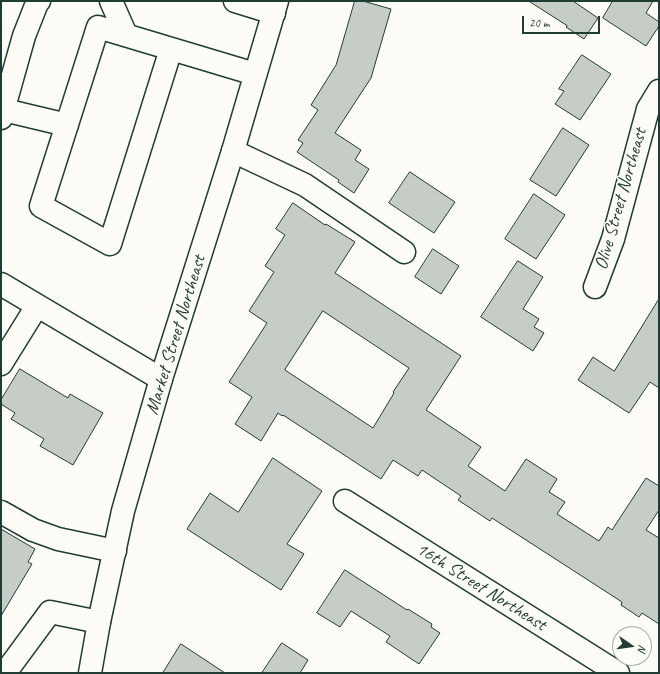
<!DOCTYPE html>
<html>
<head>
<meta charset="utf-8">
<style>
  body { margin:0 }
  #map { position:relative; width:660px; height:674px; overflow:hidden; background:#fdfcf7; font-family:Caveat,sans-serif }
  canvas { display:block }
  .frame { position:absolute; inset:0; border:2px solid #1f3d34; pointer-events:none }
  .north { position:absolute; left:612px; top:626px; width:40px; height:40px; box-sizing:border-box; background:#fdfcf7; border:1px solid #a4b0a9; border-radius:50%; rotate:103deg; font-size:11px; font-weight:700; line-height:16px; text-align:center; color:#1f3d34 }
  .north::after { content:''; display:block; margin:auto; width:14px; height:18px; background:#1f3d34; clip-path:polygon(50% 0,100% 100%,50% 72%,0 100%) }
  .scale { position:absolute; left:522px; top:16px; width:78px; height:18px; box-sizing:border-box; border:2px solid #1f3d34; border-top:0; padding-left:5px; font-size:12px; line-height:14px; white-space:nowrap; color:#1f3d34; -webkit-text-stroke:3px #fdfcf7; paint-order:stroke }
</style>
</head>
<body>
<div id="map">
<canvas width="660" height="674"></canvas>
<div class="frame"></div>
<div class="north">N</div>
<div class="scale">20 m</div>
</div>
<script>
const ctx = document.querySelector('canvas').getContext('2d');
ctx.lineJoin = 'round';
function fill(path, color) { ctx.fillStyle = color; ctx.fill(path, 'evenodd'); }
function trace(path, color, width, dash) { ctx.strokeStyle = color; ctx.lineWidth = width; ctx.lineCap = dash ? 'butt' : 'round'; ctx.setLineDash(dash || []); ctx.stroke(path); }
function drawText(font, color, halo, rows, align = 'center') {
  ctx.font = font + ' Caveat,sans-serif'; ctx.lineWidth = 3; ctx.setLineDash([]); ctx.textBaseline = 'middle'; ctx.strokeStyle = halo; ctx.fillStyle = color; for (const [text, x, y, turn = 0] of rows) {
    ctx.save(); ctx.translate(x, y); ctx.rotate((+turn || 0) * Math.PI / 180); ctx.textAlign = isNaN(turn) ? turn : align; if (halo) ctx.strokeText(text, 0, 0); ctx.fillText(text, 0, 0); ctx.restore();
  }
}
const building = new Path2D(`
  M355 1H363L391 9 371 78 335 133 361 150 355 160 369 169 354 193 338 182 339 180 297 152 303 143 298 140 318 110 311 105 336 65Z
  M529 1H573L598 18 584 39 566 27 567 26Z
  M613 1H653L646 13 659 22V26L646 46 603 18Z
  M582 55 611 74 580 120 555 104 564 91 559 89Z
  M563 128 589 145 556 196 530 180Z
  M410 172 455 202 434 233 389 203Z
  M534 194 565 215 536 259 505 239Z
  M293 203 325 225 326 224 355 242 335 273 461 356 426 410 481 447 468 466 505 491 526 459 557 479 549 492 565 502 557 514 599 541 608 527 612 530 646 478 659 486V510L646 530 659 538V624L642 613 639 617 621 605 622 602 492 518 490 521 458 500 461 496 422 470 418 476 393 460 381 479 283 415 282 416 278 413 261 441 235 424 252 397 229 382 267 323 249 311 274 272 265 266 285 235 276 229ZM323 311 409 368 393 392 394 393 373 428 285 370Z
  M433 249 459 266 441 294 415 277Z
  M518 261 543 277 523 309 539 319 534 327 544 333 533 351 481 317Z
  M659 299V388L650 382 629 413 578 380 593 357 614 371Z
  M20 369 68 398 70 394 103 413 73 465 40 446 44 439 11 419 15 413 1 404V400Z
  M273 458 322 491 287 544 304 554 281 590 187 529 210 493 238 512Z
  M1 529 35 549 28 562 32 564 1 616Z
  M345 570 407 610 408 609 432 624 431 627 440 633 419 664 386 642 390 636 351 611 340 627 317 613Z
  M282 643 308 660 300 673H262Z
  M181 644 225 673H163Z`);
const minor = new Path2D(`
  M111 1 126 35
  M235 1 274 13
  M171 49 110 244 41 206 98 27 255 74
  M4 110 67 125
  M1 118 24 36 37 3 39 1
  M233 151 305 185 404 252
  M1 284 161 379
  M595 287 613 239 648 109 659 91
  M1 364 37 306
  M345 501 618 673
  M1 512 33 530 58 539 115 551
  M5 673 50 612 99 622`);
const major = new Path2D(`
  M90 673 99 622 123 511 161 379 233 151 277 1`);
const streetNames = [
  ["Olive Street Northeast",621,199,-74],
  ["Market Street Northeast",176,335,-73],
  ["16th Street Northeast",481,587,32]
];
fill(building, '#c6cdc7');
trace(building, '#1f3d34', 1);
trace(minor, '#1f3d34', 25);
trace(major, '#1f3d34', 25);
trace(minor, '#fdfcf7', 22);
trace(major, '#fdfcf7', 22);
drawText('19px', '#1f3d34', '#fdfcf7', streetNames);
</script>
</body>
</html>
